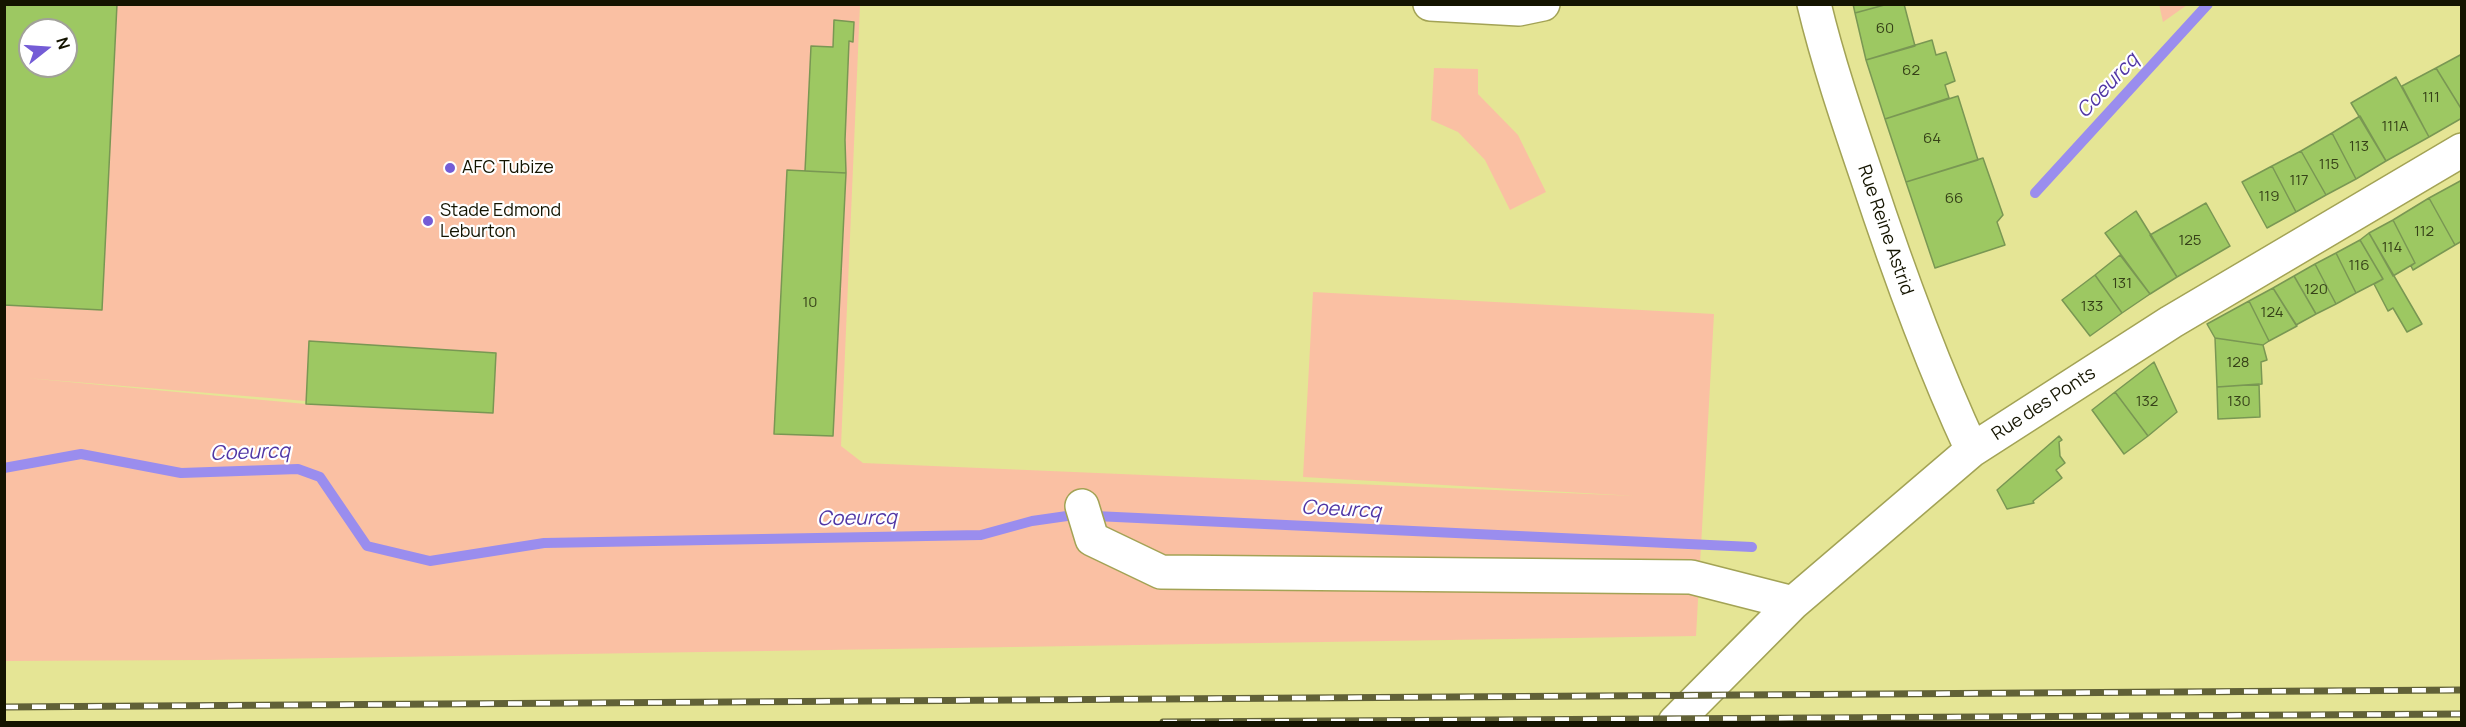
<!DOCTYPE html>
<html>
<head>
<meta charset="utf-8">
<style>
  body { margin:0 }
  #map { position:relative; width:2466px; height:727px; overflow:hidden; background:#e5e595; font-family:Manrope,sans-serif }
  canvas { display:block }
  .frame { position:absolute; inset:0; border:6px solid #141400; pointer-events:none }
  .north { position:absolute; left:18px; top:18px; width:60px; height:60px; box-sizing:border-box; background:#fff; border:2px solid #a1a199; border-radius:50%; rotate:73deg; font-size:16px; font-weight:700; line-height:24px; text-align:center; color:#141400 }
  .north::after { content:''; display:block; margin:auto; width:21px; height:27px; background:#745cd6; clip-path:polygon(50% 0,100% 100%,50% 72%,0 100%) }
</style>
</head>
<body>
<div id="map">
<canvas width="2466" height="727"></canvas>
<div class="frame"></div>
<div class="north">N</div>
</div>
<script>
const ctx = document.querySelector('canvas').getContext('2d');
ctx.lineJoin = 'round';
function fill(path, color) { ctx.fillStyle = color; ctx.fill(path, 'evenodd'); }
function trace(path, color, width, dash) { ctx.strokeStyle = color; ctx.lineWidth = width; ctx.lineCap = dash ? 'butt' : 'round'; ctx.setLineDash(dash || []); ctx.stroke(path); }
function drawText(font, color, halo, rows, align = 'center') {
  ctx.font = font + ' Manrope,sans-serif'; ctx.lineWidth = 4.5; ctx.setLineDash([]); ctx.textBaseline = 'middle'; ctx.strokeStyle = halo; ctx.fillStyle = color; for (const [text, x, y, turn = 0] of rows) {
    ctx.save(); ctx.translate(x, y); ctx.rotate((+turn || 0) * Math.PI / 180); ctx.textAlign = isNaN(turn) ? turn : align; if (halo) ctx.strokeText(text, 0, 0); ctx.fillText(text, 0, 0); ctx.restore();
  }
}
const green = new Path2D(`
  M2159 4H2187V5L2163 22Z
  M5 5H860L841 446 863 463 1636 496 1303 477 1313 292 1714 314 1696 636 206 660 5 661ZM30 30H66V66H30ZM26 378 367 406V407L306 404Z
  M1434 68 1478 69V94L1518 135 1546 192 1510 210 1485 160 1458 132 1431 120Z`);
const stream = new Path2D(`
  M2035 193 2208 4
  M4 468 81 454 181 473 298 469 320 477 367 546 430 561 544 543 981 535 1032 521 1074 515 1752 547`);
const building = new Path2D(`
  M4 4H117L102 310 4 305ZM30 30H66V66H30Z
  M1853 4H1888L1855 13Z
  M1888 4H1904L1915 46 1866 60 1855 13Z
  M834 20 854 22 853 42 849 41 845 140 846 173 805 171 811 46 833 47Z
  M1932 40 1936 55 1946 52 1955 81 1945 85 1949 98 1885 119 1866 60Z
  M2462 54V110L2436 68Z
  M2436 68 2462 110V118L2429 137 2402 86Z
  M2396 77 2429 137 2386 161 2351 103Z
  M1958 96 1978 160 1906 182 1885 119Z
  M2360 116 2386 161 2356 179 2332 133Z
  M2332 133 2356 179 2326 195 2301 151Z
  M2301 151 2326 195 2296 212 2272 166Z
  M1983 158 2003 215 1997 222 2005 245 1935 268 1906 182Z
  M2272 166 2296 212 2267 228 2242 182Z
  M787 170 846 173 833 436 774 434Z
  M2462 180V241L2455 245 2429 198Z
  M2429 198 2455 245 2413 270 2411 266 2415 263 2393 220Z
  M2206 203 2230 246 2177 277 2150 235Z
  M2136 211 2177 277 2150 294 2105 233Z
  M2393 220 2415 263 2393 276 2369 233Z
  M2369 233 2422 324 2407 332 2393 308 2388 311 2374 284 2383 279 2360 240Z
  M2360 240 2383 279 2356 293 2336 253Z
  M2336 253 2356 293 2336 304 2315 264Z
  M2120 255 2150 294 2122 313 2095 275Z
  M2315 264 2336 304 2316 314 2294 276Z
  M2095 275 2122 313 2090 336 2062 300Z
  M2294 276 2316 314 2296 325 2273 288Z
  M2273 288 2297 326 2269 341 2249 301Z
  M2249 301 2269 341 2263 345 2215 338 2207 324Z
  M2215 338 2263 345 2267 360 2261 362 2262 384 2217 387Z
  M309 341 496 353 493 413 306 404Z
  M2154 362 2177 412 2148 436 2115 392Z
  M2259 384 2260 417 2218 419 2217 387Z
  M2115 392 2148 436 2124 454 2092 410Z
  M2059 436 2062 440 2059 442 2060 456 2065 463 2056 470 2062 478 2033 501 2034 503 2007 509 1997 490Z`);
const minor = new Path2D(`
  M1430 4 1519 9 1543 4
  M1814 4C1828 62 1847 118 1866 174 1897 268 1930 360 1972 450
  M1082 506 1092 539 1161 572 1691 577 1793 603
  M1675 722 1793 603 1972 450 2171 322 2462 150`);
const rail = new Path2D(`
  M4 707 2462 690
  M1163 722 2462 714`);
const markers = [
  [450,168,6,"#745cd6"],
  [428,221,6,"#745cd6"]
];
const numberNames = [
  ["60",1885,29],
  ["62",1911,71],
  ["111",2431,98],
  ["111A",2395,127],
  ["64",1932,139],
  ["113",2359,147],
  ["115",2329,165],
  ["117",2299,181],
  ["119",2269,197],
  ["66",1954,199],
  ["112",2424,232],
  ["125",2190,241],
  ["114",2392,248],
  ["116",2359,266],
  ["131",2122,284],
  ["120",2316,290],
  ["10",810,303],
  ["133",2092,307],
  ["124",2272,313],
  ["128",2238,363],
  ["132",2147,402],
  ["130",2239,402]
];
const poiNames = [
  ["AFC Tubize",462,168],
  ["Stade Edmond",440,211],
  ["Leburton",440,232]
];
const streetNames = [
  ["Rue Reine Astrid",1885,230,71],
  ["Rue des Ponts",2044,404,-33]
];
const waterNames = [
  ["Coeurcq",2108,86,-47],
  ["Coeurcq",250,453,-2],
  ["Coeurcq",1341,510,3],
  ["Coeurcq",857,519,-1]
];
fill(green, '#fac0a3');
trace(stream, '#9a8dee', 10);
fill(building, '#9dc862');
trace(building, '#799753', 1.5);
trace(minor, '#a3a355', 36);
trace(minor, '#fff', 33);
trace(rail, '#616137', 7);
trace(rail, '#fff', 4.5, [14]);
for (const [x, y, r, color] of markers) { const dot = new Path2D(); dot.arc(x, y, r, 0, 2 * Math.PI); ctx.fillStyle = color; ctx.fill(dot); trace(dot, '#fff', 2); }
drawText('15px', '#364118', null, numberNames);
drawText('18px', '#141400', '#fff', poiNames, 'left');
drawText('18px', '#141400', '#fff', streetNames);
drawText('italic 20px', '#5136a5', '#fff', waterNames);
</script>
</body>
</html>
